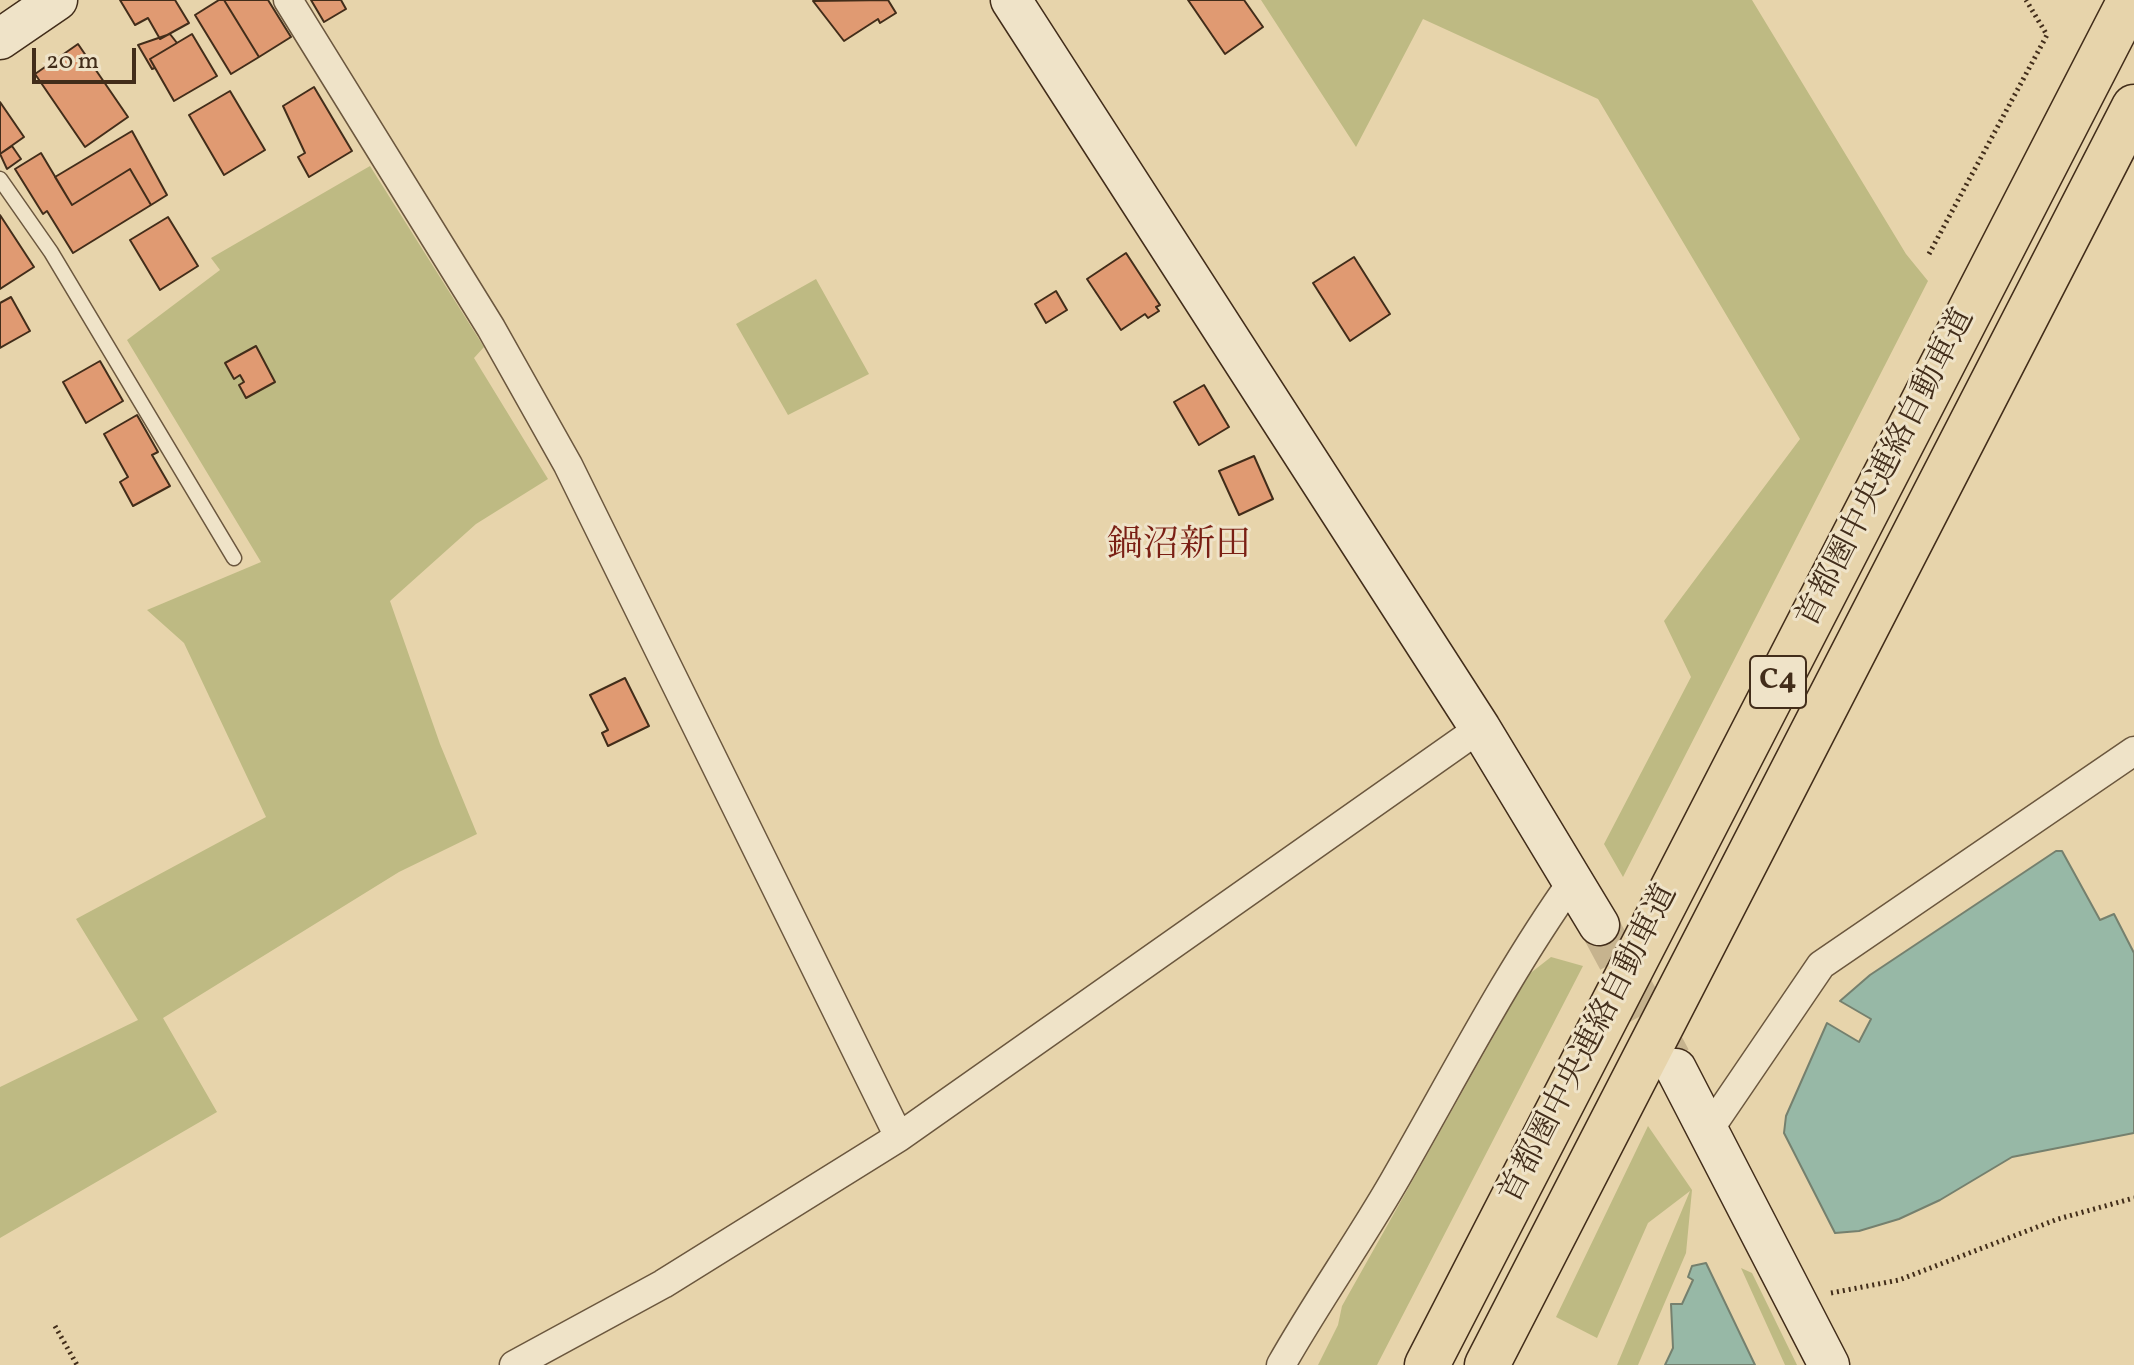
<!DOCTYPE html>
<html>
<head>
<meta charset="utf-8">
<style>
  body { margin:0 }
  #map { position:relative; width:2134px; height:1365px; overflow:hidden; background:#e7d4ab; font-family:Vollkorn,serif }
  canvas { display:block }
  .scale { position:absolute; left:32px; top:48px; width:104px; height:36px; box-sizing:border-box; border:4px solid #422d1a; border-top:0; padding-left:10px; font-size:24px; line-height:28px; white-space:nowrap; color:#422d1a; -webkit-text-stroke:6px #efe3c8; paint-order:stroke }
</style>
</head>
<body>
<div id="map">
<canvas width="2134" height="1365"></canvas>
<div class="scale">20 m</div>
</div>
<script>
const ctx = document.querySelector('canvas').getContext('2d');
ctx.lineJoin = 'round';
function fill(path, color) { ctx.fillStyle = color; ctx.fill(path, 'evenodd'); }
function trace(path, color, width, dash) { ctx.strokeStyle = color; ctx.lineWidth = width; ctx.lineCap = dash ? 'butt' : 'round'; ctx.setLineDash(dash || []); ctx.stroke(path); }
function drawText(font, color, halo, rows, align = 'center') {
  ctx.font = font + ' Vollkorn,"Noto Serif JP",serif'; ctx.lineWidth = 6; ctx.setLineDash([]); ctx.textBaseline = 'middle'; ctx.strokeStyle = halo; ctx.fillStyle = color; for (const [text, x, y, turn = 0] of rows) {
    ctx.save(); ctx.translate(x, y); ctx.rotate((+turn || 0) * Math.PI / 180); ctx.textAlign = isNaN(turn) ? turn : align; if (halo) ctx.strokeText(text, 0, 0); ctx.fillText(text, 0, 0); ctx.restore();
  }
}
const green = new Path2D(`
  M1261 0H1752L1906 254 1928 281 1623 877 1604 844 1691 677 1664 621 1800 439 1598 99 1423 19 1356 147Z
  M370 166 484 347 474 358 548 479 476 524 390 601 440 744 477 834 399 872 163 1018 217 1112 0 1238V1087L138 1020 76 919 266 817 184 643 147 610 261 562 127 340 220 270 211 258Z
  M816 279 869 374 788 415 736 324Z
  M1551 957 1583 966 1377 1365H1318L1338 1325 1342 1306 1528 975Z
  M1648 1126 1692 1190 1686 1253 1638 1365H1617L1690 1191 1648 1223 1597 1338 1556 1317Z
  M1741 1268 1752 1273 1797 1365H1785Z`);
const water = new Path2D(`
  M2056 851H2062L2100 920 2114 914 2134 953V1133L2012 1157 1940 1200 1899 1219 1859 1231 1835 1233 1784 1133 1786 1116 1827 1023 1859 1042 1871 1019 1840 1001 1870 975Z
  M1706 1263 1755 1365H1665L1673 1348 1671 1304H1682L1693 1280 1688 1277 1692 1266Z`);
const building = new Path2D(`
  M120 0H175L189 23 160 39 148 18 135 25Z
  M219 0H224L259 57 231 74 195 15Z
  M224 0H268L291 37 259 57Z
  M311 0H341L346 9 324 22Z
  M888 0 896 13 880 23 878 19 844 41 813 1Z
  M1188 0H1244L1263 27 1225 54Z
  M170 34 177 43 150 59 155 68 152 69 138 45Z
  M192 34 217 76 174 101 150 59Z
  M78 44 128 117 85 147 35 74Z
  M314 87 352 151 309 177 298 157 305 153 283 106Z
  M230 91 265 150 224 175 189 115Z
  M0 102 24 137 0 154Z
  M132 131 167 195 151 205 130 169 72 205 55 177Z
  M12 146 21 159 7 169 0 154Z
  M41 153 72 205 130 169 151 205 73 253 47 211 43 214 15 169Z
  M0 215 34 267 0 289Z
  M168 217 198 266 160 290 130 240Z
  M1126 253 1160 305 1156 307 1159 311 1148 318 1145 314 1121 330 1087 279Z
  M1354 257 1390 314 1350 341 1313 283Z
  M1056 291 1067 310 1046 323 1035 304Z
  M11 297 30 331 0 348V303Z
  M256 346 275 382 246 398 239 385 244 382 240 375 234 379 225 363Z
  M100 361 123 401 86 423 63 382Z
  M1204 385 1229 427 1199 445 1174 402Z
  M137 415 158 452 152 455 170 486 133 506 120 482 128 477 104 434Z
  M1254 456 1273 499 1239 515 1219 471Z
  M625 678 649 726 608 746 602 733 608 730 590 695Z`);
const secondaryTunnel = new Path2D(`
  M1599 925 1671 1059`);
const path = new Path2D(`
  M1929 254 2047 35 2026 0
  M1831 1293 1899 1280 2058 1219 2134 1198
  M55 1326 77 1365`);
const lane = new Path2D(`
  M0 179 51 252 234 558`);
const street = new Path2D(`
  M288 0 491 328 568 465 899 1137
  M1708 1131 1821 965 2134 751
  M514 1365 663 1284 899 1137 1480 728
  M1281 1365C1316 1303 1357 1245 1393 1183 1452 1081 1505 976 1574 879`);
const secondary = new Path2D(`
  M1011 0 1480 728 1599 925
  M0 39 57 0
  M1676 1069 1829 1365`);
const highway = new Path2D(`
  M1427 1365 2130 0
  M1487 1365 2134 107`);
const shields = [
  [1778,682,56]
];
const shieldNames = [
  ["C4",1778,682]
];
const streetNames = [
  ["首都圏中央連絡自動車道",1888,469,-63],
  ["首都圏中央連絡自動車道",1591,1045,-63]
];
const quarterNames = [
  ["鍋沼新田",1179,548]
];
fill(green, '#beba83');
fill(water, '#97b8a6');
trace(water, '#75806e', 2);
fill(building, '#e09a72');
trace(building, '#422d1a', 2);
trace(secondaryTunnel, '#c6b38e', 40, [40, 20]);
trace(lane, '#6b573e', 17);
trace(street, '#6b573e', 31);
trace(secondary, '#422d1a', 43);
trace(highway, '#422d1a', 47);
trace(path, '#422d1a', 5, [2, 4]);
trace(lane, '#efe3c8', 14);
trace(street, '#efe3c8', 28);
trace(secondary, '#efe3c8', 40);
trace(highway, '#e7d4ab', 44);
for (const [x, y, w] of shields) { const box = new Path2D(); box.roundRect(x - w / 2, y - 26, w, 52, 6); ctx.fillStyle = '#efe3c8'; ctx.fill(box); trace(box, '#422d1a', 2); }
drawText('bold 30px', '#422d1a', null, shieldNames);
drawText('32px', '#422d1a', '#efe3c8', streetNames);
drawText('36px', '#7a1f14', '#efe3c8', quarterNames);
</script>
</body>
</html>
